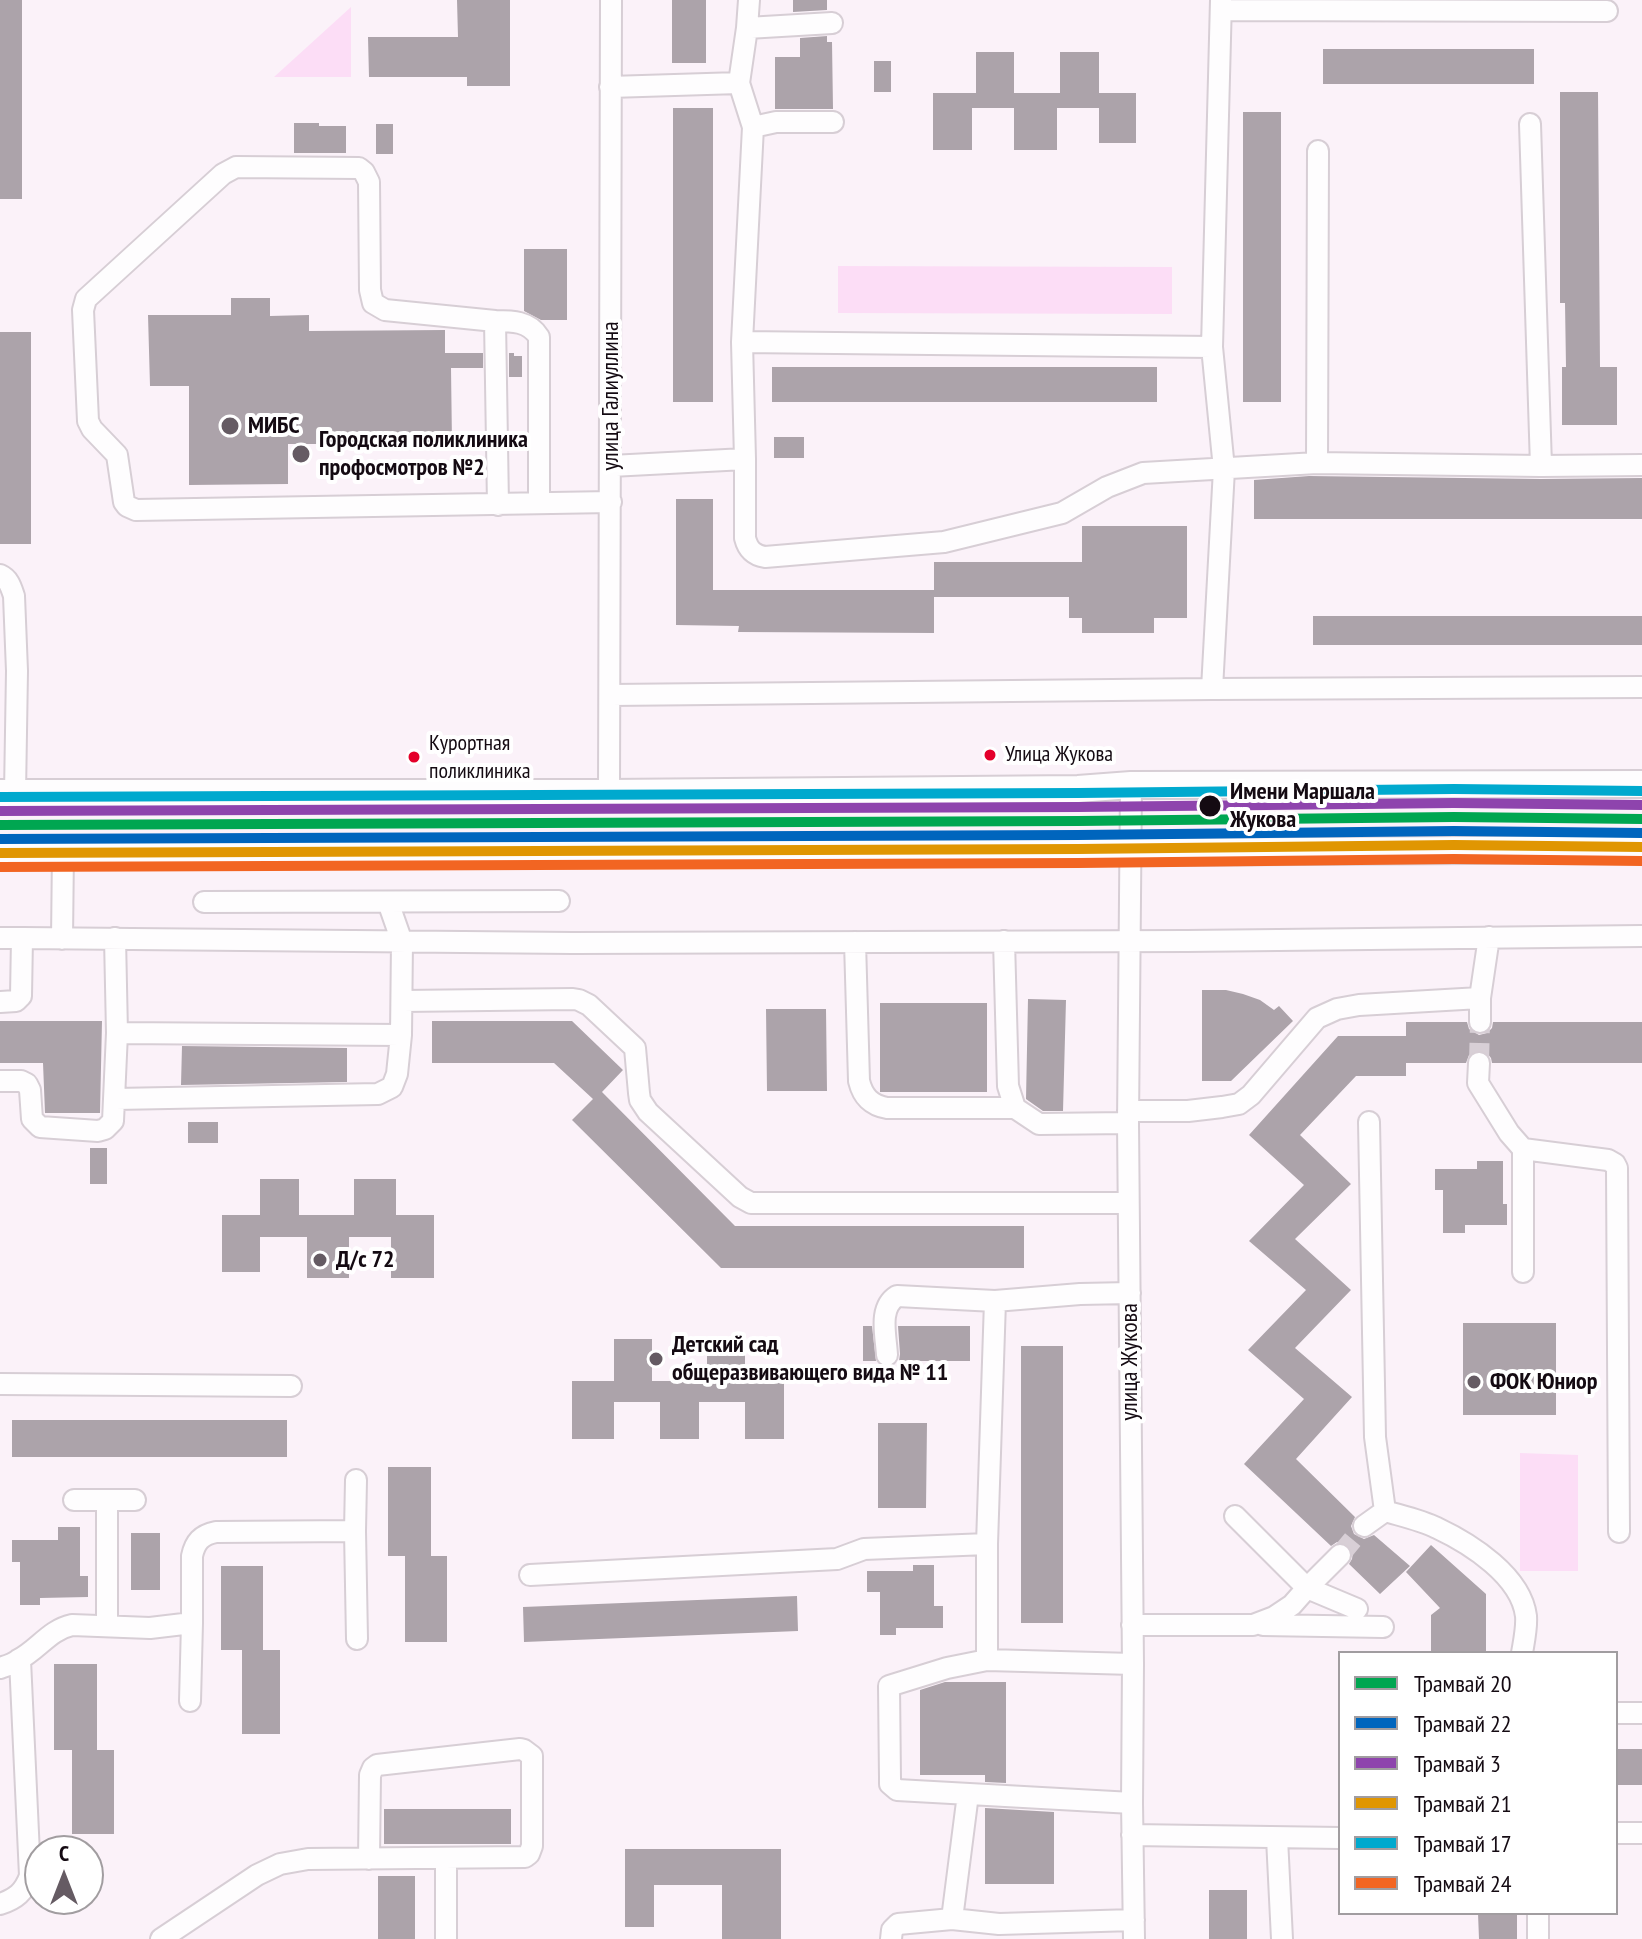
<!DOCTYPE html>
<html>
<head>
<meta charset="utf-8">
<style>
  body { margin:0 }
  #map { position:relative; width:1642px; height:1939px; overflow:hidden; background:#fbf2f9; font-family:"PT Sans Narrow",sans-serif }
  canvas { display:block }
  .legend { position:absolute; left:1338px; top:1651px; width:280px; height:264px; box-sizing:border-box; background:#fff; border:2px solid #a19da0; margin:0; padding:10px 14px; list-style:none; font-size:24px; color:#140a12 }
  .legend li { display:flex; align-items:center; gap:16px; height:40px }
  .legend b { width:40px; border:2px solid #a19da0 }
  .north { position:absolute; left:24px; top:1835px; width:80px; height:80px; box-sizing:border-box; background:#fff; border:2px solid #a19da0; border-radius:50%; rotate:0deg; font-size:22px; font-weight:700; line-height:32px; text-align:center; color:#140a12 }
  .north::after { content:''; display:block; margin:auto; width:28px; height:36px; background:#655b63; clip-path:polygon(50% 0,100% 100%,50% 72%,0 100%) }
</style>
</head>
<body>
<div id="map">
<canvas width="1642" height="1939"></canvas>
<ul class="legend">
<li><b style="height:10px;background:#00a651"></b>Трамвай 20</li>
<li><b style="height:10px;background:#0065bd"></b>Трамвай 22</li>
<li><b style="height:10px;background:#8e44ad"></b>Трамвай 3</li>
<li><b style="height:10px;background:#e09602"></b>Трамвай 21</li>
<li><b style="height:10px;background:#00a9ce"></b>Трамвай 17</li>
<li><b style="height:10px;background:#f26522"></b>Трамвай 24</li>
</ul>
<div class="north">С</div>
</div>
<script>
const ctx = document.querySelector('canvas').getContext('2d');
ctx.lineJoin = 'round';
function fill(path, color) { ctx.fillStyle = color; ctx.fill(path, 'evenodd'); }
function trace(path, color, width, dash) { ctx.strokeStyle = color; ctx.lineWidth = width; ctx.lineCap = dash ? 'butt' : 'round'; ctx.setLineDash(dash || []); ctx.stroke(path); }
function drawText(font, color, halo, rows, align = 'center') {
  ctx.font = font + ' "PT Sans Narrow",sans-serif'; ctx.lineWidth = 8; ctx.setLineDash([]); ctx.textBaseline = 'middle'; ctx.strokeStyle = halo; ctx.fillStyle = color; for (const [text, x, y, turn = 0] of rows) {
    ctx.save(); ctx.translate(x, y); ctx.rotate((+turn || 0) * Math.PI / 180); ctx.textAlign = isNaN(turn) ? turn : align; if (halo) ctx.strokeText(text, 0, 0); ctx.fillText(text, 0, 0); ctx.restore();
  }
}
const green = new Path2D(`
  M351 7V77H274Z
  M838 266 1172 267V314L838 313Z
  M1520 1453 1578 1455V1571H1520Z`);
const building = new Path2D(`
  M0 0H22V199H0Z
  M457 0H510V86H467V77H369L368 37H458Z
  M672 0H706V63H672Z
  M793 0H827V10L793 12Z
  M827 36V42H832L833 109H775V57H800V38Z
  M1323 49H1534V84H1323Z
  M976 52H1014V93H1060V52H1099V93H1136V143H1099V108H1057V150H1014V108H972V150H933V93H976Z
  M874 61H891V92H874Z
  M1560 92H1598L1600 367H1617V425H1562V367H1566L1565 303H1560Z
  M673 108H713V402H673Z
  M1243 112H1281V402H1243Z
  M294 123H319V126H346V153H294Z
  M376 124H393V154H376Z
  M524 249H567V320H541L524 311Z
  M231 298H270V316L309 315V331L445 330V353H483V368H451L452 444H288V484L189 485V386H150L148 315H231Z
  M0 332H31V544H0Z
  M509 353H514V356H522V377H509Z
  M772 367H1157V402H772Z
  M774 437H804V458H774Z
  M1309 476 1541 479 1642 478V519H1254V480Z
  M676 499H713V590H934V562H1082V526H1187V618H1154V633H1082V618H1069V597H934V633L738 632 739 626 676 625Z
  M1313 616H1642V645H1313Z
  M1202 990H1226L1243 994 1260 1000 1274 1010 1279 1006 1293 1021 1231 1081H1202Z
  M1028 999 1066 1000 1063 1111H1043L1026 1099Z
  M880 1003H987V1092H880Z
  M766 1009H826L827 1091H767Z
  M0 1021H102L100 1113H45L43 1063H0Z
  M432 1021H572L623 1070 602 1092 735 1226H1024V1268H721L572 1120 593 1099 554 1063H432Z
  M1406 1022H1467L1469 1029 1479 1035 1487 1033 1492 1028 1493 1022H1642V1063H1492L1491 1058 1487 1053 1479 1050 1469 1055 1466 1063H1406V1076H1356L1300 1135 1351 1184 1295 1239 1351 1290 1295 1348 1352 1397 1296 1459 1355 1517 1351 1526 1354 1534 1364 1539 1374 1535 1410 1566 1380 1594 1349 1564 1352 1559 1353 1552 1349 1545 1337 1542 1331 1546 1244 1464 1304 1399 1248 1350 1306 1290 1249 1241 1304 1185 1249 1135 1338 1036H1406Z
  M182 1046 347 1048V1082L181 1085Z
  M188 1122H218V1143H188Z
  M90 1148H107V1184H90Z
  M1477 1161H1503V1204H1507V1225H1465V1233H1443V1190H1435V1169H1477Z
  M260 1179H299V1215H354V1179H396V1215H434V1278H391V1237H349V1278H307V1237H260V1272H222V1215H260Z
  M1463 1323H1556V1415H1463Z
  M863 1326H872L876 1361H863Z
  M898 1326H970V1361H899L900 1354Z
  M614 1339H652V1381H707V1339H745V1381H784V1439H745V1402H699V1439H660V1402H614V1439H572V1381H614Z
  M1021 1346H1063V1623H1021Z
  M12 1420H287V1457H12Z
  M878 1423H927L926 1508H878Z
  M388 1467H431V1556H447V1642H405V1556H388Z
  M58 1527H80V1576H88V1597L40 1598V1605H20V1562H12V1540H58Z
  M131 1533H160V1590H131Z
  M1431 1545 1486 1594V1653H1431V1615L1440 1608 1406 1572Z
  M913 1565H934V1606H943V1628H896V1635H880V1592H867V1571H913Z
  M221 1566H263V1650H280V1734H242V1650H221Z
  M797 1596 798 1631 524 1642 523 1607Z
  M54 1664H97V1750H114V1834H72V1750H54Z
  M945 1682H1006V1783L985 1782V1775H920V1690Z
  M1616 1749H1642V1785H1616Z
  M985 1808 1054 1812V1884H985Z
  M384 1809H511V1844H384Z
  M625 1849H781V1939H722V1885H654V1927H625Z
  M378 1876H415V1939H378Z
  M1209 1890H1247V1939H1209Z
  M1478 1913H1517V1939H1479Z`);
const minorTunnel = new Path2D(`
  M1479 1063 1480 1022
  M1340 1555 1364 1526`);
const minor = new Path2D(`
  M1221 10 1607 11
  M747 28 832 23
  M739 83 753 127 742 342 745 459
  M610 87 739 83 747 28 749 0
  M1530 124 1541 466
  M753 127 776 122H833
  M495 321 385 310 373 303 370 290 369 182 364 172 359 168 236 167 223 174 86 299 83 310 88 421 92 429 117 455 124 502 127 506 136 510 611 502
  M742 342 1212 347
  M1317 463 1318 151
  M611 466 745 459V538C748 550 754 555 765 557L944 542 1062 513 1107 487 1143 473 1317 463 1541 466 1642 465
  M498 505 495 321C512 321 529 321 539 337V503
  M0 575C9 579 11 587 14 596L17 671 15 793
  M1212 689 1224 469 1212 347 1221 0
  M611 695 1212 689 1642 687
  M1131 785 1128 1123 1133 1664 1132 1803 1134 1939
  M609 793 611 0
  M204 902 559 901
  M0 938H22
  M62 939 63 851
  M1004 941 1008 1086 1015 1108 1039 1124 1128 1123
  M855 942 859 1081C863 1097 871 1105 887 1108H1015
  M403 1001 573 999 579 1000 589 1005 635 1048 639 1093 640 1100 648 1112 740 1197 751 1203H1128
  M0 1002 16 1001 21 996 22 938 573 943 1187 941 1642 936
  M1480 1022V998L1489 937
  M117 1033 401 1035
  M1479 1063 1478 1083 1509 1133 1523 1149 1608 1160 1615 1164 1617 1168 1619 1532
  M0 1081H21L27 1084 30 1090 32 1119 40 1127 98 1131 105 1129 113 1121 117 1033 115 938
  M116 1099 378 1094 392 1087 397 1074 401 1035 402 942 388 902
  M1128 1111H1188L1222 1107 1239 1104 1251 1095 1317 1018 1337 1009 1359 1005 1480 998
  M1369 1122 1375 1437 1385 1511
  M1523 1149V1272
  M887 1355C886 1335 878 1308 897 1296L995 1301
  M0 1384 291 1386
  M74 1500H107V1625
  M107 1500H135
  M1235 1516 1307 1588 1357 1609
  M1364 1526 1385 1511C1402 1516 1421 1520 1437 1528 1471 1544 1521 1576 1526 1616 1527 1628 1524 1641 1522 1653
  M355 1531 356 1480
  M530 1575 837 1559 864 1549 987 1544
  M1132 1625H1253L1274 1617 1292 1605 1307 1588 1340 1555
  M1263 1625 1383 1627
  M987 1660V1544L995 1301 1080 1294 1130 1293
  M0 1668C6 1666 13 1664 18 1660 38 1650 49 1630 72 1625L150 1628 192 1623V1556C195 1542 201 1535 216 1532L355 1531 357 1639
  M190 1701 192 1623
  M1616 1713H1642
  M1132 1803 897 1790 890 1784V1779L889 1686 947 1668 987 1660 1133 1664
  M1616 1833H1642
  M1132 1835 1340 1838
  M1277 1838 1282 1939
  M0 1904C16 1899 24 1892 30 1876L20 1660
  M952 1919 968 1794
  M161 1939 257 1875 280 1864 308 1859 525 1857 529 1854 532 1846V1756L524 1750 520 1749 377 1765 373 1768 370 1775 369 1859
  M446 1939V1859
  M891 1939 892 1930 898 1924 952 1919 999 1924 1134 1920
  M1538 1939V1913`);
const major = new Path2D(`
  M0 793H609L1078 789 1131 785 1642 784
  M0 851 1129 852 1642 849`);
const tram1 = new Path2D(`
  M0 825 1078 821 1454 817 1642 819`);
const tram2 = new Path2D(`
  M0 839 1078 835 1454 831 1642 833`);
const tram3 = new Path2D(`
  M0 811 1078 807 1454 803 1642 805`);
const tram4 = new Path2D(`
  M0 853 1078 849 1454 845 1642 847`);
const tram5 = new Path2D(`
  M0 797 1078 793 1454 789 1642 791`);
const tram6 = new Path2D(`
  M0 867 1078 863 1454 859 1642 861`);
const markers = [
  [230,426,10,"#655b63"],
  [301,454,10,"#655b63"],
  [990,755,7,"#e4002b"],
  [414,757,7,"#e4002b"],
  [1210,806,12,"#140a12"],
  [320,1260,8,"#655b63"],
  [656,1359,8,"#655b63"],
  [1474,1382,8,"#655b63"]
];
const busNames = [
  ["Курортная",429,744],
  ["поликлиника",429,772],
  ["Улица Жукова",1005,755]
];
const streetNames = [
  ["улица Галиуллина",611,396,-90],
  ["улица Жукова",1130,1362,-90]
];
const poiNames = [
  ["МИБС",248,426],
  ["Городская поликлиника",319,440],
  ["профосмотров №2",319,468],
  ["Д/с 72",336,1260],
  ["Детский сад",672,1345],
  ["общеразвивающего вида № 11",672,1373],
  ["ФОК Юниор",1490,1382]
];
const stopNames = [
  ["Имени Маршала",1230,792],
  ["Жукова",1230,820]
];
fill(green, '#fcddf6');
fill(building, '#aca3aa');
trace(minorTunnel, '#d8cfd6', 20, [20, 10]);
trace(minor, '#d7ced5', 24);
trace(major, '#d7ced5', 30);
trace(minor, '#fefdfe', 20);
trace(major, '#fefdfe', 26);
trace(tram1, '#00a651', 10);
trace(tram2, '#0065bd', 10);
trace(tram3, '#8e44ad', 10);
trace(tram4, '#e09602', 10);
trace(tram5, '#00a9ce', 10);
trace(tram6, '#f26522', 10);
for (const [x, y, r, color] of markers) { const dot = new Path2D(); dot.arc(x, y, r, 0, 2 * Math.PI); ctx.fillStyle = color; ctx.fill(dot); trace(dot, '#fff', 3); }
drawText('22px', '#140a12', '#fff', busNames, 'left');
drawText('24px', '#140a12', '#fff', streetNames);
drawText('bold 24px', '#140a12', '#fff', poiNames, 'left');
drawText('bold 24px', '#140a12', '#fff', stopNames, 'left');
</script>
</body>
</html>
